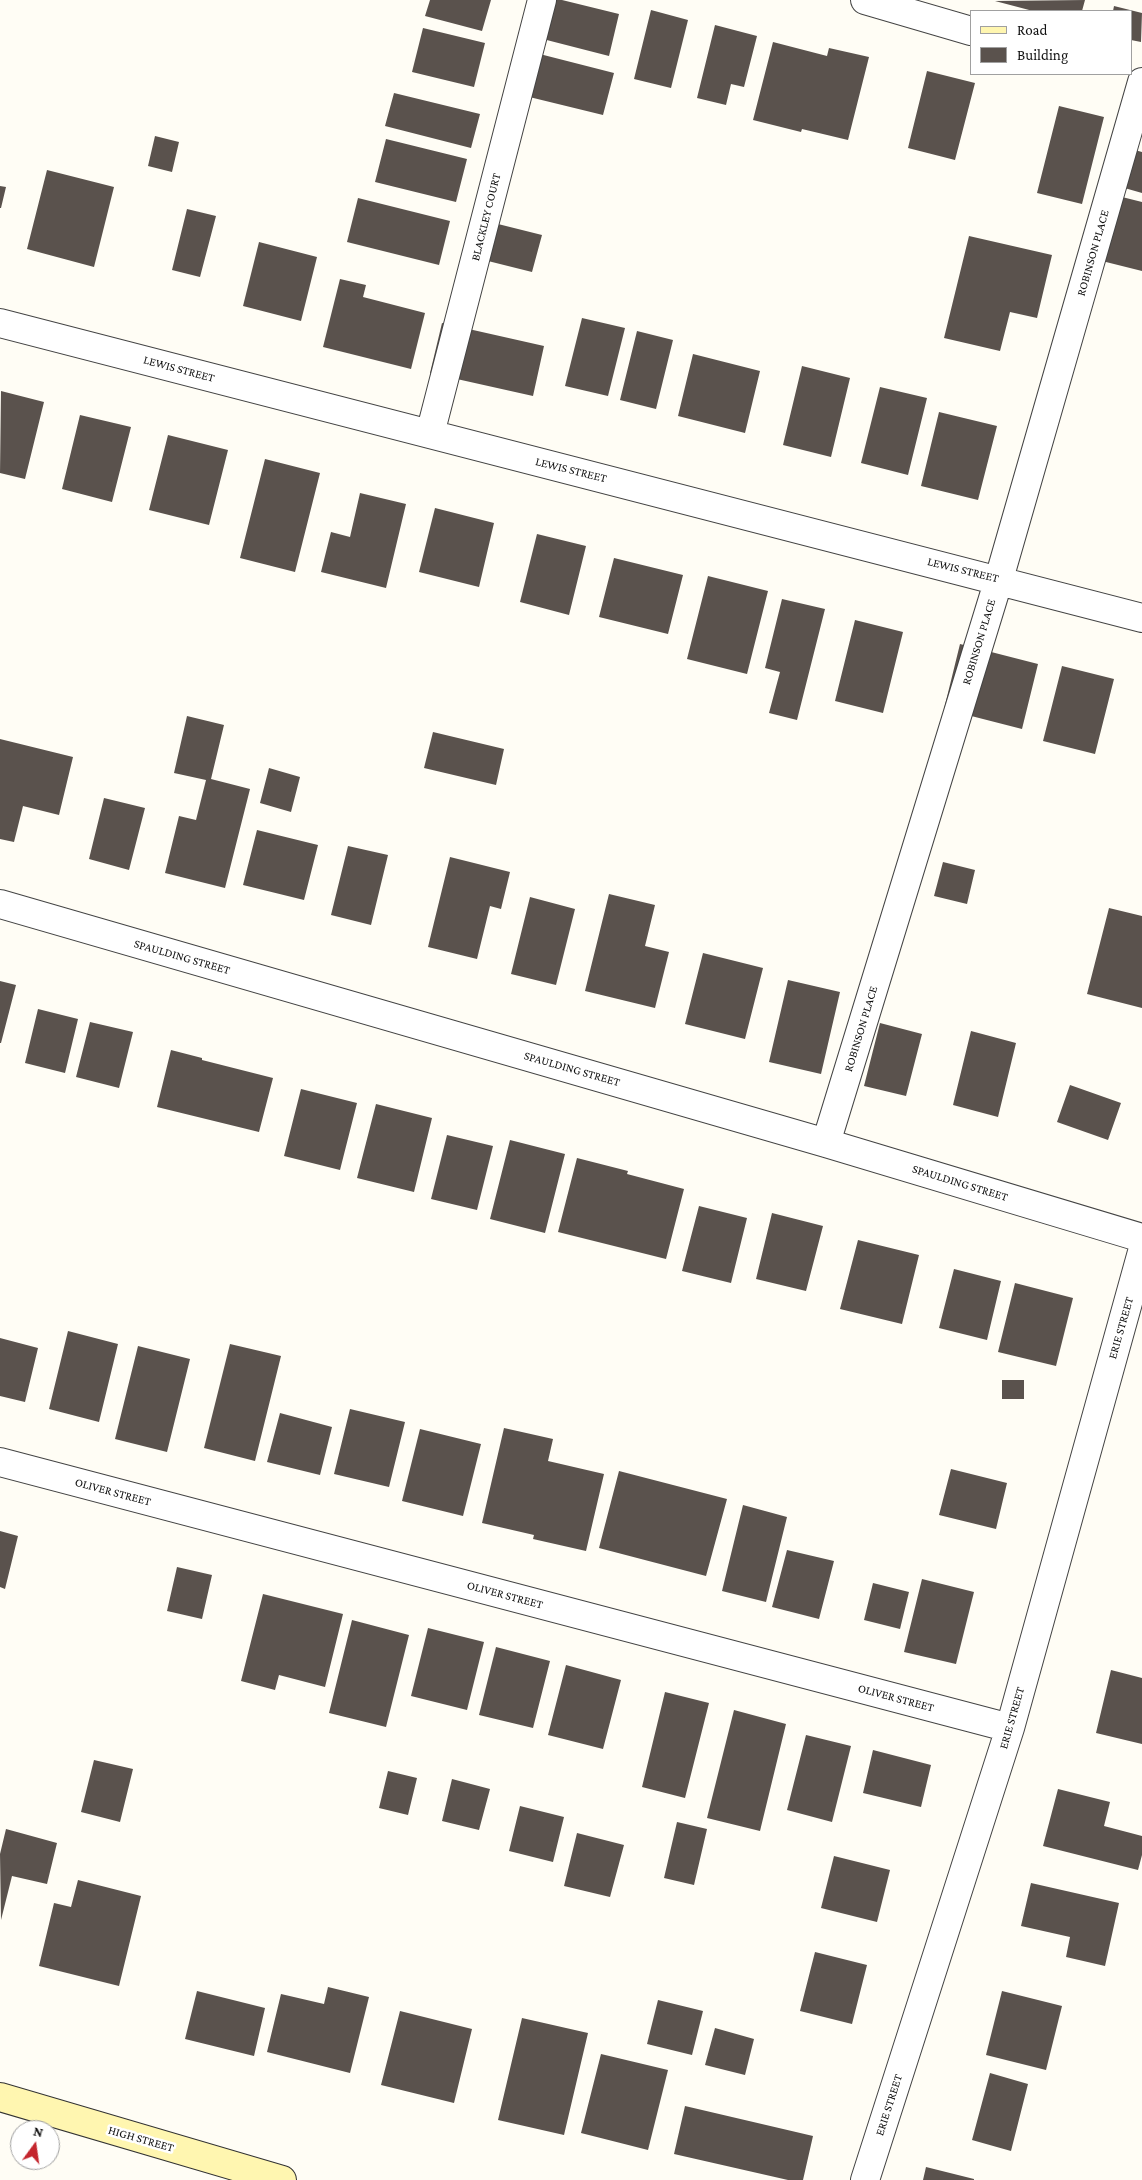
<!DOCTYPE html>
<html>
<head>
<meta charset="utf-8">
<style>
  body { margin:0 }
  #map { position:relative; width:1142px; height:2180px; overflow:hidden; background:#fffdf5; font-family:"Crimson Pro",serif }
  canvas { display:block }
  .legend { position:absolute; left:970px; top:10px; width:162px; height:65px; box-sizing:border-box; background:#fff; border:1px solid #a0a0a0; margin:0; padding:6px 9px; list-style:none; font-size:15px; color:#111 }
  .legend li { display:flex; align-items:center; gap:10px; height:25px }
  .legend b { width:25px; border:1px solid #a0a0a0 }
  .north { position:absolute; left:10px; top:2120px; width:50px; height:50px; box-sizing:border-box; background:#fff; border:1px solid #a0a0a0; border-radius:50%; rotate:14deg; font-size:14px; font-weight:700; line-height:20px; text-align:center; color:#111 }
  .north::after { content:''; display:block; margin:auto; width:18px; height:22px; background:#c4262e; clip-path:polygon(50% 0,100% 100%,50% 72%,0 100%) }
</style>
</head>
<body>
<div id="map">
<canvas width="1142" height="2180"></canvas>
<ul class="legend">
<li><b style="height:6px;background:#fff6b0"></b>Road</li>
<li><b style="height:14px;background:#5a524d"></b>Building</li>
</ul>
<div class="north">N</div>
</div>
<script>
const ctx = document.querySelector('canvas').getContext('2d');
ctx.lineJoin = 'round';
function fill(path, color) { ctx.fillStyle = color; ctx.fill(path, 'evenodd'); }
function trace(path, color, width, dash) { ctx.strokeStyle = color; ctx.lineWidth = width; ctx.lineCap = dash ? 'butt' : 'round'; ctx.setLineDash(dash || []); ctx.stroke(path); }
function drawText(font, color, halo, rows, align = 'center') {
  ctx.font = font + ' "Crimson Pro",serif'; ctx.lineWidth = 5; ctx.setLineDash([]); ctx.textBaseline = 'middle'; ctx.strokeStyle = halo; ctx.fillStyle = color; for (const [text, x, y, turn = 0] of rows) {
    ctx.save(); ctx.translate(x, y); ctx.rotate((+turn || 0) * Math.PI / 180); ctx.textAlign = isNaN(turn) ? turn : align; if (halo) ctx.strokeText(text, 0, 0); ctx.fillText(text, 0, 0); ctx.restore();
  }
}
const building = new Path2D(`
  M430 0H491L482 31 425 16Z
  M544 0H562L619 14 609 56 535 37Z
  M1085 0 1082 11H1033L995 1Z
  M1114 6 1142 13 1141 42 1131 40V11H1113Z
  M651 10 688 20 671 88 634 79Z
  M715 25 757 36 744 87 731 84 726 105 697 98Z
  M423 28 485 43 474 87 412 72Z
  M773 42 827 56 829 48 869 57 848 140 802 129 801 132 753 120Z
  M524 50 614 73 603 115 513 93Z
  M927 71 975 83 955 160 908 148Z
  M394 93 480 114 471 148 385 126Z
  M1059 106 1104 117 1082 204 1037 193Z
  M155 136 179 142 172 172 148 166Z
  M386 139 467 159 456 202 375 182Z
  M1131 149 1142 152V193L1121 187Z
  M47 170 114 187 94 267 27 249Z
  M0 186 6 187 1 208H0Z
  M1118 196 1142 202V271L1102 261Z
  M358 198 450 221 439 265 347 242Z
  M187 209 216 216 200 277 172 270Z
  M494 223 542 235 532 272 484 260Z
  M969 236 1052 255 1037 318 1010 312 1000 351 944 338Z
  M259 242 317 257 301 321 243 306Z
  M340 279 366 285 363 297 425 313 411 369 323 347Z
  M582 318 625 328 608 396 565 386Z
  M442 323 544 346 533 396 430 373Z
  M637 331 673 340 656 409 620 400Z
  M693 354 760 371 745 433 678 416Z
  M802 366 850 378 831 457 783 445Z
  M880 387 927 398 908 475 861 463Z
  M1 391 44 402 25 479 0 473Z
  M939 412 997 426 978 500 921 486Z
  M80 415 131 427 112 502 62 489Z
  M168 435 228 450 209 525 149 510Z
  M265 459 320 473 295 572 240 558Z
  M360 493 406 504 386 588 321 572 331 532 350 537Z
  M435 508 494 523 479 587 419 572Z
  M537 534 586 546 569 615 520 602Z
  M614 558 683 575 668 634 599 617Z
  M708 576 768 591 747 674 687 659Z
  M782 599 825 609 797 720 769 713 780 672 765 668Z
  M855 620 903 632 883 713 835 701Z
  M960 644 1038 664 1022 729 944 709Z
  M1062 666 1114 679 1095 754 1043 741Z
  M187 716 224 725 211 779 250 789 225 888 165 873 179 816 196 820 206 780 174 773Z
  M433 732 504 749 496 785 424 768Z
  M0 739 73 757 59 815 23 806 14 842 0 839Z
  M269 768 300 777 291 812 260 803Z
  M104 798 145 808 129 870 89 859Z
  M257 830 318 845 304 900 243 885Z
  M348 846 388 855 371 925 331 915Z
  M450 857 510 872 501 909 490 906 477 959 428 947Z
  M943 862 975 870 967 904 934 896Z
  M609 894 655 905 645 946 669 952 655 1008 585 991Z
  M530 897 575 909 556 985 511 974Z
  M1109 908 1142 916V1008L1087 994Z
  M703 953 763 968 745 1039 685 1024Z
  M788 980 840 992 821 1074 769 1062Z
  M0 981 16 985 1 1043H0Z
  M38 1009 78 1019 65 1073 25 1063Z
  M90 1022 133 1032 119 1088 76 1077Z
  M880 1023 922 1034 906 1096 864 1086Z
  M971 1031 1016 1043 998 1117 953 1105Z
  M171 1050 202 1058V1060L273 1078 259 1132 157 1107Z
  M1070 1085 1121 1103 1108 1140 1057 1122Z
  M301 1089 357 1103 340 1170 284 1156Z
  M376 1104 432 1118 414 1192 357 1178Z
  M447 1135 493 1146 477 1210 431 1199Z
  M510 1140 565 1154 545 1233 490 1219Z
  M577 1158 628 1171 627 1174 684 1189 666 1259 558 1232Z
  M699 1206 747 1218 731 1283 682 1271Z
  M772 1213 823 1226 806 1291 756 1279Z
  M858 1240 919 1255 902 1324 840 1309Z
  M954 1269 1001 1281 987 1340 939 1328Z
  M1015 1283 1073 1298 1056 1366 998 1352Z
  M68 1331 118 1344 99 1422 49 1409Z
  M0 1338 38 1348 25 1402 0 1396Z
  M230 1344 281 1356 255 1461 204 1448Z
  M138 1346 190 1359 167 1452 115 1439Z
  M1002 1380H1024V1399H1002Z
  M350 1409 405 1422 389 1487 334 1474Z
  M280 1413 332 1427 320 1475 267 1462Z
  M504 1428 553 1439 548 1461 604 1474 586 1551 533 1539 534 1535 482 1523Z
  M420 1429 481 1444 463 1516 402 1501Z
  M951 1469 1007 1483 996 1529 939 1515Z
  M619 1471 727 1499 706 1576 599 1548Z
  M743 1505 787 1517 766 1602 722 1591Z
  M0 1531 18 1536 5 1589 0 1587Z
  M787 1550 834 1561 819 1619 772 1607Z
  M177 1567 212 1575 202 1619 167 1611Z
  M922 1579 974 1592 956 1664 904 1652Z
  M873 1583 909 1592 900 1629 864 1620Z
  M263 1594 343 1614 325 1687 279 1675 275 1690 241 1681Z
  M352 1620 409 1635 386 1727 329 1713Z
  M428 1628 484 1642 467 1710 411 1696Z
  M496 1647 550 1661 533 1728 479 1715Z
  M566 1665 621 1680 603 1749 548 1735Z
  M1111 1670 1142 1678V1744L1096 1733Z
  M665 1692 709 1703 685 1798 642 1787Z
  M734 1710 786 1724 760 1831 707 1818Z
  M806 1735 851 1746 832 1822 787 1810Z
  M873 1750 931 1765 921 1807 863 1793Z
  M94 1760 133 1769 120 1822 81 1812Z
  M388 1771 417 1778 408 1815 379 1808Z
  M452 1779 490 1789 479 1830 442 1821Z
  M1058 1789 1110 1802 1104 1826 1142 1836V1855L1138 1870 1043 1846Z
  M520 1806 564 1817 553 1862 509 1851Z
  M677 1822 707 1829 694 1885 664 1878Z
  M6 1829 57 1843 47 1884 12 1876 1 1920 0 1854Z
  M577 1833 624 1845 610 1897 564 1886Z
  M834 1856 890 1870 877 1922 821 1908Z
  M78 1880 141 1896 119 1986 39 1966 54 1903 71 1907Z
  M1031 1883 1119 1903 1105 1966 1066 1957 1070 1937 1021 1926Z
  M815 1952 867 1965 852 2024 800 2011Z
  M328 1987 369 1997 350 2073 267 2052 281 1994 324 2004Z
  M197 1991 265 2008 254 2056 185 2039Z
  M1002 1991 1062 2006 1046 2070 986 2055Z
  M658 2000 703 2011 692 2055 647 2044Z
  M400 2011 472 2029 454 2103 381 2085Z
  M522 2018 588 2033 564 2135 498 2120Z
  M715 2028 754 2039 745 2075 705 2065Z
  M601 2054 668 2070 648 2150 581 2133Z
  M990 2073 1028 2084 1011 2151 972 2140Z
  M685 2106 813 2136 803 2180H788L674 2154Z
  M926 2167 974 2179V2180H923Z`);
const street = new Path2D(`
  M865 0 971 31
  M0 323 1142 618
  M430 434 542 0
  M0 904 826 1143 1142 1238
  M826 1143 999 579 1142 82
  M0 1462 1010 1728
  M865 2180 1010 1728 1142 1252`);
const secondary = new Path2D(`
  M0 2097 282 2180`);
const streetNames = [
  ["BLACKLEY COURT",486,217,-76],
  ["ROBINSON PLACE",1093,253,-74],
  ["LEWIS STREET",179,369,15],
  ["LEWIS STREET",571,470,14],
  ["LEWIS STREET",963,570,14],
  ["ROBINSON PLACE",979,642,-73],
  ["SPAULDING STREET",182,957,16],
  ["ROBINSON PLACE",861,1029,-73],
  ["SPAULDING STREET",572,1069,16],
  ["SPAULDING STREET",960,1183,17],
  ["ERIE STREET",1121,1328,-74],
  ["OLIVER STREET",113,1492,15],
  ["OLIVER STREET",505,1595,15],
  ["OLIVER STREET",896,1698,15],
  ["ERIE STREET",1012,1718,-74],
  ["ERIE STREET",889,2105,-72],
  ["HIGH STREET",141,2139,16]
];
fill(building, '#5a524d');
trace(street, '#444', 30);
trace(secondary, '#333', 30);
trace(street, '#fff', 28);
trace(secondary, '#fff6b0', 28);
drawText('12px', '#111', '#fff', streetNames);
</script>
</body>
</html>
